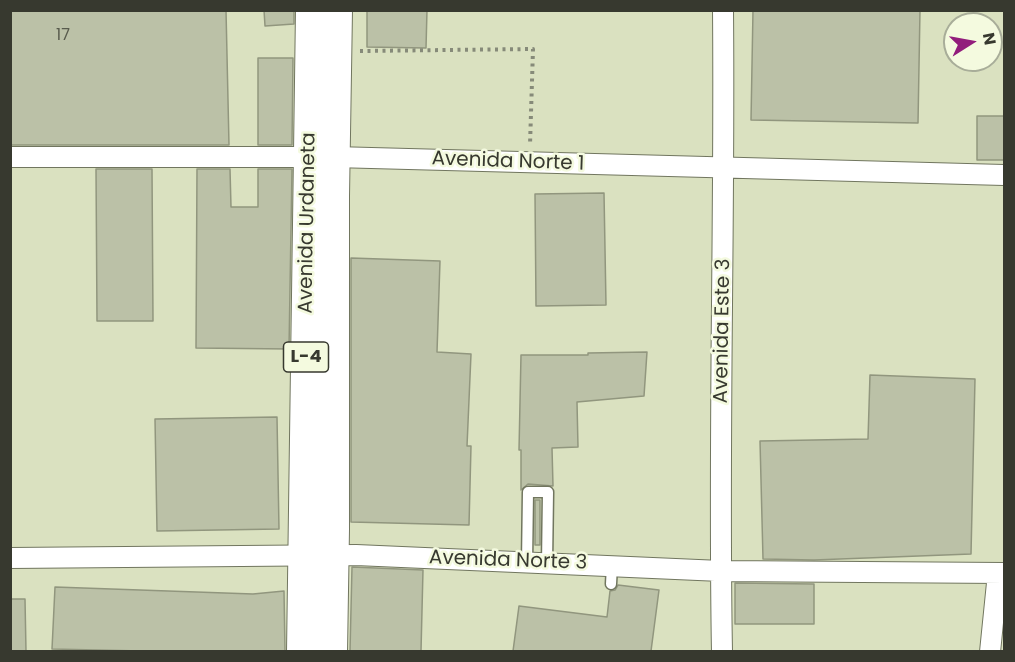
<!DOCTYPE html>
<html>
<head>
<meta charset="utf-8">
<style>
  body { margin:0 }
  #map { position:relative; width:1015px; height:662px; overflow:hidden; background:#e6ecd2; font-family:Poppins,sans-serif }
  canvas { display:block }
  .frame { position:absolute; inset:0; border:12px solid #37392f; pointer-events:none }
  .north { position:absolute; left:943px; top:12px; width:60px; height:60px; box-sizing:border-box; background:#f4fadf; border:2px solid #a8ad99; border-radius:50%; rotate:79deg; font-size:16px; font-weight:700; line-height:24px; text-align:center; color:#37392f }
  .north::after { content:''; display:block; margin:auto; width:21px; height:27px; background:#921d7c; clip-path:polygon(50% 0,100% 100%,50% 72%,0 100%) }
</style>
</head>
<body>
<div id="map">
<canvas width="1015" height="662"></canvas>
<div class="frame"></div>
<div class="north">N</div>
</div>
<script>
const ctx = document.querySelector('canvas').getContext('2d');
ctx.lineJoin = 'round';
function fill(path, color) { ctx.fillStyle = color; ctx.fill(path, 'evenodd'); }
function trace(path, color, width, dash) { ctx.strokeStyle = color; ctx.lineWidth = width; ctx.lineCap = dash ? 'butt' : 'round'; ctx.setLineDash(dash || []); ctx.stroke(path); }
function drawText(font, color, halo, rows, align = 'center') {
  ctx.font = font + ' Poppins,sans-serif'; ctx.lineWidth = 5; ctx.setLineDash([]); ctx.textBaseline = 'middle'; ctx.strokeStyle = halo; ctx.fillStyle = color; for (const [text, x, y, turn = 0] of rows) {
    ctx.save(); ctx.translate(x, y); ctx.rotate((+turn || 0) * Math.PI / 180); ctx.textAlign = isNaN(turn) ? turn : align; if (halo) ctx.strokeText(text, 0, 0); ctx.fillText(text, 0, 0); ctx.restore();
  }
}
const built = new Path2D(`
  M11 11H1004V651H11ZM955 24H991V60H955Z`);
const building = new Path2D(`
  M10 10H226L229 145H10Z
  M264 10H294V24L265 26Z
  M367 10H427L426 48 367 47Z
  M753 10H920L918 123 751 120Z
  M258 58H293L292 145H258Z
  M977 116H1005V160H977Z
  M96 169H152L153 321H97Z
  M197 169H230L231 207H258V169H292L289 349 196 348Z
  M604 193 606 305 536 306 535 194Z
  M351 258 440 261 437 352 471 354 467 446H471L469 525 351 522Z
  M647 352 644 396 577 402 578 447 552 448 553 486 528 484 521 490V450H519L521 355H588V353Z
  M870 375 975 379 971 554 814 560 763 559 760 441 868 439Z
  M277 417 279 529 157 531 155 419Z
  M535 500H540V545H535Z
  M352 567 423 570 421 651H350Z
  M735 583 814 584V624H735Z
  M618 585 659 590 651 651H513L519 606 607 617 610 591 615 590Z
  M55 587 253 594 284 591 285 651H142L52 649Z
  M10 599H25L26 651H10Z`);
const path = new Path2D(`
  M360 51 533 49 530 145`);
const service = new Path2D(`
  M527 563 528 492H548L547 564
  M611 584 612 565`);
const minor = new Path2D(`
  M10 157H334L1004 175
  M10 558 356 555 721 571 1004 573
  M722 652C718 438 725 224 723 10
  M990 652 998 573`);
const primary = new Path2D(`
  M303 652 312 10
  M331 652 333 529V196L336 10`);
const numberNames = [
  ["17",63,36]
];
const shields = [
  [306,357,45]
];
const shieldNames = [
  ["L-4",306,357]
];
const streetNames = [
  ["Avenida Norte 1",508,162,2],
  ["Avenida Urdaneta",308,223,-89],
  ["Avenida Este 3",723,331,-89],
  ["Avenida Norte 3",508,561,2]
];
fill(built, '#dae1c0');
fill(building, '#bbc1a7');
trace(building, '#91967e', 1.5);
trace(service, '#71765f', 13);
trace(minor, '#71765f', 22);
trace(primary, '#71765f', 34);
trace(path, '#868a79', 4, [3, 4.5]);
trace(service, '#fff', 10);
trace(minor, '#fff', 20);
trace(primary, '#fff', 32);
drawText('16px', '#585b4d', null, numberNames);
for (const [x, y, w] of shields) { const box = new Path2D(); box.roundRect(x - w / 2, y - 15, w, 30, 4.5); ctx.fillStyle = '#f4fadf'; ctx.fill(box); trace(box, '#37392f', 1.5); }
drawText('bold 18px', '#37392f', null, shieldNames);
drawText('20px', '#37392f', '#f4fadf', streetNames);
</script>
</body>
</html>
